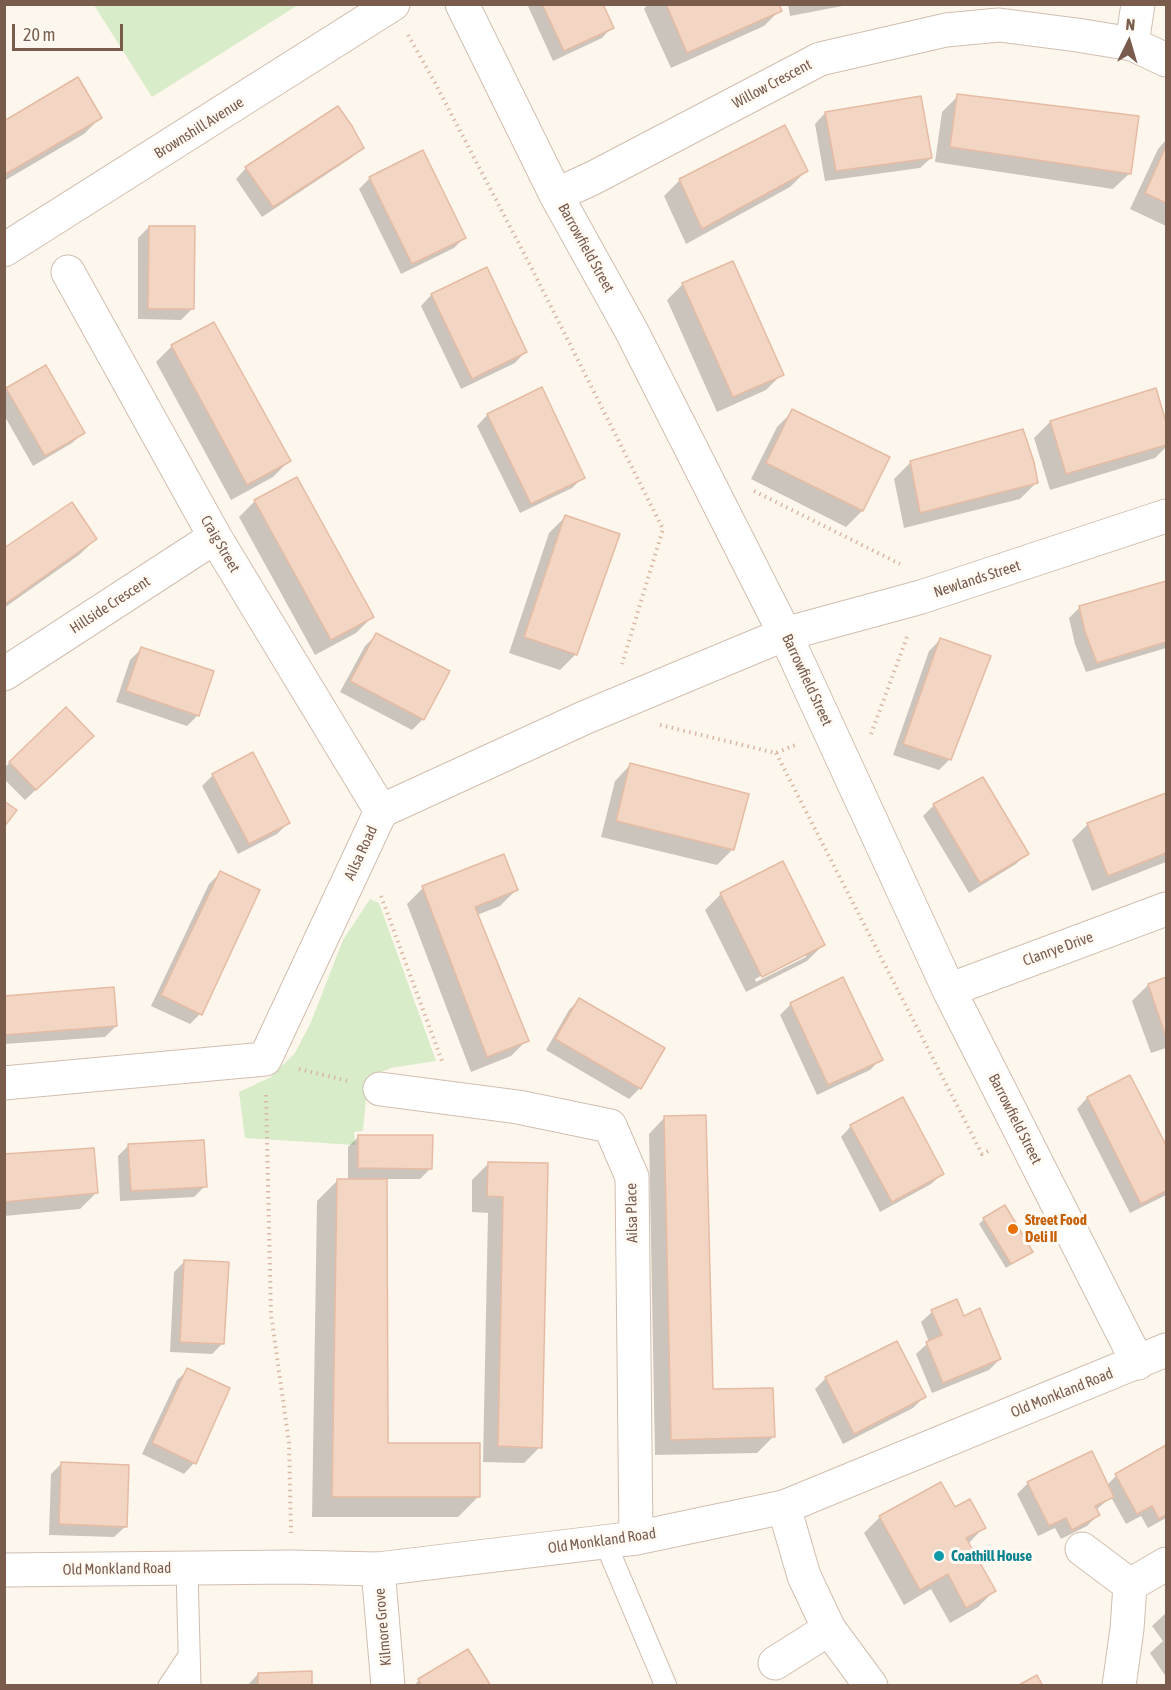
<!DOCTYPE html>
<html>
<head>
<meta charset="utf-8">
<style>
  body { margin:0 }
  #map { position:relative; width:1171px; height:1690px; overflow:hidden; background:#fdf6ec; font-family:"Asap Condensed",sans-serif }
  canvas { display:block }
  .frame { position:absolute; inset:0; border:6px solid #7a5c4d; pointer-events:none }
  .north { position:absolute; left:1099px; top:12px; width:60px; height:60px; -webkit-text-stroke:4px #fffaf3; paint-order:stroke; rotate:5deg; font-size:16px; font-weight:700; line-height:24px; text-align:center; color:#7a5c4d }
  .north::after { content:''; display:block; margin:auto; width:21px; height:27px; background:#7a5c4d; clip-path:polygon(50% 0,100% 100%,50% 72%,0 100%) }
  .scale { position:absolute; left:12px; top:24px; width:111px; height:27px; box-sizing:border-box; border:3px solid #7a5c4d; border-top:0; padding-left:8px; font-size:18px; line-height:21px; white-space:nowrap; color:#7a5c4d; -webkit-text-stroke:4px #fffaf3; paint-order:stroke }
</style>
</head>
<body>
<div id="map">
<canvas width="1171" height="1690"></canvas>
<div class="frame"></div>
<div class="north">N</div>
<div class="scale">20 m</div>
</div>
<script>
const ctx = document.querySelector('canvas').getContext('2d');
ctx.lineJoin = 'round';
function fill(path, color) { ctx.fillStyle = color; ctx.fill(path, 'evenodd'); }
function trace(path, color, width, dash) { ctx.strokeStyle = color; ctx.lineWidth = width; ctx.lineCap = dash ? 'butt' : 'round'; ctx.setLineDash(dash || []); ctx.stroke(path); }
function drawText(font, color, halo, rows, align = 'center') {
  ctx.font = font + ' "Asap Condensed",sans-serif'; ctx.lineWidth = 6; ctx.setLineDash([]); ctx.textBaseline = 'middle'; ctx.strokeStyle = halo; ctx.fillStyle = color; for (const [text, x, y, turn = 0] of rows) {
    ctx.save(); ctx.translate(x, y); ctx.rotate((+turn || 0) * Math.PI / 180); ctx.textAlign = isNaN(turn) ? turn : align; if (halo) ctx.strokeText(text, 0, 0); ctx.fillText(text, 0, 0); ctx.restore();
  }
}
const green = new Path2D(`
  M94 5H298L152 97Z
  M370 899 379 903 436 1061 391 1068 368 1077 363 1131 354 1132 355 1145 245 1138 239 1092 271 1077 295 1053 311 1022 343 940Z`);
const shadow = new Path2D(`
  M527 4H601L612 27 602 38 553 61Z
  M648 4H778L780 10 764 26 671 68 644 9Z
  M788 4H853L790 16Z
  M958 96 1130 173 1113 189 935 162 942 112Z
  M825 113 931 158 920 168 825 181 815 124Z
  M100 118 84 134 4 181V122Z
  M1166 140V226L1130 209 1158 149Z
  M362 147 351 158 262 217 236 179 246 168Z
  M806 171 790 187 686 244 664 196 680 180Z
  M370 178 464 238 454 248 401 274 359 189Z
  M149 227 192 309 181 320 138 319V238Z
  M486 269 525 352 515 363 461 389 421 306 431 295Z
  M683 284 782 374 766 390 717 412 667 300Z
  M213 324 289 461 273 477 231 500 156 362 172 346Z
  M45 367 83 433 72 443 33 466 4 415V391Z
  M541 389 583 477 572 488 520 513 477 426 487 415Z
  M1155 390 1166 427V447L1155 458 1050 490 1034 438 1050 422Z
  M793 411 888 457 862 511 846 527 751 479 777 427Z
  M1022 431 1036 483 1020 499 904 528 894 479 910 463Z
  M255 501 372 617 356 633 315 655 239 517Z
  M565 517 576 654 560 670 509 653 549 533Z
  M96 539 79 555 4 608V550Z
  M1166 582V648L1086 672 1075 644 1069 618 1080 607Z
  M376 635 423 719 412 730 340 692 365 646Z
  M940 640 950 759 939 770 893 755 929 651Z
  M141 649 198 715 187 726 116 702 130 660Z
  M66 709 81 747 25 800 4 779V768Z
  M631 764 733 849 717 865 601 837 615 781Z
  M213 775 288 823 277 834 238 854 202 786Z
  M1166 794V862L1092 891 1072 840 1088 824Z
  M934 805 1027 853 1016 864 969 893 923 816Z
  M220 873 200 1014 190 1024 151 1006 209 884Z
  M423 888 516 890 500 906 477 915 527 1040 511 1056 471 1072 407 904Z
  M721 894 823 945 807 961 746 992 705 910ZM806 953V957L756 982 755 979Z
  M1166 979V1048L1151 1053 1132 1001 1148 985Z
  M4 997 116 1026 105 1037 4 1044Z
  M579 1000 640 1088 629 1099 546 1050 569 1010Z
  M791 1004 881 1059 870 1070 817 1095 780 1015Z
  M1130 1077 1166 1148V1195L1130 1213 1077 1109 1087 1098Z
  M665 1117 711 1391 773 1437 757 1453 655 1455 649 1134Z
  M851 1126 942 1174 931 1184 880 1212 841 1137Z
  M359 1136 431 1168 420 1179H385L386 1445 479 1496 458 1517H312L317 1201 338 1180H348V1147Z
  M129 1145 205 1186 194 1197 120 1201 118 1156Z
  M4 1157 96 1193 80 1209 4 1216Z
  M488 1164H546L540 1447 524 1463 483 1462 488 1213 472 1212V1180Z
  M984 1219 1031 1252 1006 1268 979 1224Z
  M185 1261 222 1344 212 1354 170 1352 174 1272Z
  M932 1312 963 1318 1000 1359 989 1370 932 1393 916 1354 929 1342 921 1322Z
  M188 1370 194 1463 184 1474 142 1454 177 1380Z
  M826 1378 924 1397 913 1408 843 1444 815 1389Z
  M1166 1447V1518L1148 1528 1141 1516 1126 1524 1111 1497 1096 1510 1098 1515 1087 1526 1061 1539 1055 1528 1038 1536 1017 1494 1028 1483 1107 1485 1116 1476Z
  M62 1463 125 1527 114 1537 49 1535 51 1474Z
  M955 1509 984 1527 968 1544 994 1591 978 1607 950 1623 931 1589 904 1605 864 1533 880 1517Z
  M1166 1613V1677L1150 1653 1163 1641 1152 1626Z
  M258 1674 311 1686H247Z
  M419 1680 489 1686H414Z`);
const building = new Path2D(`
  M542 4H603L614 28 564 51Z
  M666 4H779L782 11 687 53Z
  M78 77 102 118 4 175V121Z
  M957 94 1139 116 1131 174 950 147Z
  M921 96 932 158 836 171 825 112Z
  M338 106 352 126 364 148 273 207 245 167Z
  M785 125 808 171 702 229 679 179Z
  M1166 146V203L1145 193Z
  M423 150 466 238 412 264 369 177Z
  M149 226H195L194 309H148Z
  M733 261 784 375 733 397 682 283Z
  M487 267 527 352 472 379 431 294Z
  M214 322 291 461 247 485 171 345Z
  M46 365 85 433 45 456 6 388Z
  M542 387 585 478 531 504 487 414Z
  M1156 388 1166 422V445L1066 474 1050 421Z
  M792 409 890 457 863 511 766 463Z
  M1023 429 1034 462 1038 483 920 513 910 461Z
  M297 477 374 617 331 640 254 500Z
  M72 502 97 539 4 605V548Z
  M565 515 620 534 577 655 524 637Z
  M1166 581V642L1097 663 1085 632 1079 606Z
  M376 633 450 671 424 720 350 681Z
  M940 638 991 656 951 760 903 744Z
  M141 647 214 671 199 716 126 691Z
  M66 707 94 736 36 790 9 762Z
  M253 752 290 823 249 844 212 774Z
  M630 763 749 794 734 850 616 821Z
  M983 777 1029 854 980 883 933 804Z
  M1166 793V853L1108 876 1087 823Z
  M4 801 17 810 4 827Z
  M504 854 518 890 475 907 529 1041 487 1057 422 886Z
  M783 861 825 945 762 977 720 893Z
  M220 871 260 890 202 1015 161 995Z
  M843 977 883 1060 828 1085 790 1003Z
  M1166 977V1037L1148 984Z
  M114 987 117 1026 4 1035V996Z
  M579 998 665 1048 641 1089 555 1039Z
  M1130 1075 1166 1145V1191L1141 1204 1087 1097Z
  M903 1097 944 1174 892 1202 850 1125Z
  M706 1115 713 1389 773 1388 775 1437 671 1440 664 1116Z
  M358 1135H433L432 1169 358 1168Z
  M204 1140 207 1187 131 1191 128 1144Z
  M94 1148 98 1193 4 1202V1154Z
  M488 1162 548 1163 542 1448 498 1446 503 1197 487 1196Z
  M337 1179H387L388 1443H480V1497H332Z
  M1005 1205 1033 1252 1011 1264 983 1218Z
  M184 1260 229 1262 224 1344 180 1342Z
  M957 1299 964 1316 980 1308 1001 1359 943 1383 926 1342 942 1335 931 1310Z
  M897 1341 926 1397 854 1434 825 1377Z
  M187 1368 230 1388 196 1464 152 1443Z
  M1166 1445V1515L1159 1519 1152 1506 1137 1514 1115 1474Z
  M1092 1451 1114 1497 1095 1506 1100 1515 1072 1530 1066 1518 1049 1526 1027 1482Z
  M61 1462 129 1465 127 1527 59 1524Z
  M941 1482 955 1507 970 1499 986 1528 966 1538 996 1591 966 1608 948 1574 920 1590 879 1516Z
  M468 1649 491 1686H422L418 1679Z
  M312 1671V1686H258V1673Z
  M1037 1675 1043 1686H1017Z`);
const path = new Path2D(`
  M408 35 433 79 530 265 663 529 622 664
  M754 491 900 564
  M660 725 776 753 798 744
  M871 734 907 637
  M776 753 982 1154 992 1149
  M381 896 442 1061
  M299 1069 348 1081
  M266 1095 271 1314 289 1443 291 1533`);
const service = new Path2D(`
  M605 1542 666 1686
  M187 1569 190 1686
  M169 1686 189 1656`);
const minor = new Path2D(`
  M462 4 556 195 631 330 785 634 949 990 1138 1363
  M1132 44 1138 4
  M556 195 593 178 820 59 946 30 999 25 1077 35 1132 44 1166 60
  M4 250 393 4
  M68 272 215 537 381 811
  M4 674 215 537
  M949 990 1166 909
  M4 1083 265 1059 381 811 586 717 785 634 921 597 1166 516
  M380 1089 518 1107 610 1126 632 1177 636 1538
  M784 1507 804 1576 829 1629 871 1686
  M1082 1549 1130 1585
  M378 1569 388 1686
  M775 1663 829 1629
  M1119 1686 1127 1629 1130 1585 1166 1564`);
const tertiary = new Path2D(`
  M4 1570 291 1567 378 1569 636 1538 784 1507 1166 1350`);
const markers = [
  [1013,1229,6,"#e8710a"],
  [939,1556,6,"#0f9aa8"]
];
const streetNames = [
  ["Willow Crescent",772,84,-28],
  ["Brownshill Avenue",199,128,-32],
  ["Barrowfield Street",586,248,61],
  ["Craig Street",220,544,60],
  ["Newlands Street",977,579,-18],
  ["Hillside Crescent",110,605,-33],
  ["Barrowfield Street",807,680,65],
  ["Ailsa Road",361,853,-65],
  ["Clanrye Drive",1058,949,-20],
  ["Barrowfield Street",1015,1119,63],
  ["Ailsa Place",632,1213,-91],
  ["Old Monkland Road",1062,1393,-22],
  ["Old Monkland Road",602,1541,-8],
  ["Old Monkland Road",117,1569,-1],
  ["Kilmore Grove",383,1627,-95]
];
const foodNames = [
  ["Street Food",1025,1220],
  ["Deli II",1025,1237]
];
const cultureNames = [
  ["Coathill House",951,1556]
];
fill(green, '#d8ecc9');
fill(shadow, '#0003');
fill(building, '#f3d5c3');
trace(building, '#e6bba3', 1.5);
trace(service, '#d1beb0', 23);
trace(minor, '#d1beb0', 35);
trace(tertiary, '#d1beb0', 35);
trace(path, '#d9b8a5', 4, [1.5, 4.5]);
trace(service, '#fff', 21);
trace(minor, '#fff', 33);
trace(tertiary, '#fff', 33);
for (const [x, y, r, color] of markers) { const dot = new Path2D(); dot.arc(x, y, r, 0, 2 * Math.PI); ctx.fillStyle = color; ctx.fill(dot); trace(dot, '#fffaf3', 2); }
drawText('15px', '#7a5c4d', '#fffaf3', streetNames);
drawText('bold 15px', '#c56008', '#fffaf3', foodNames, 'left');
drawText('bold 15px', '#0d838f', '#fffaf3', cultureNames, 'left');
</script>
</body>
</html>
